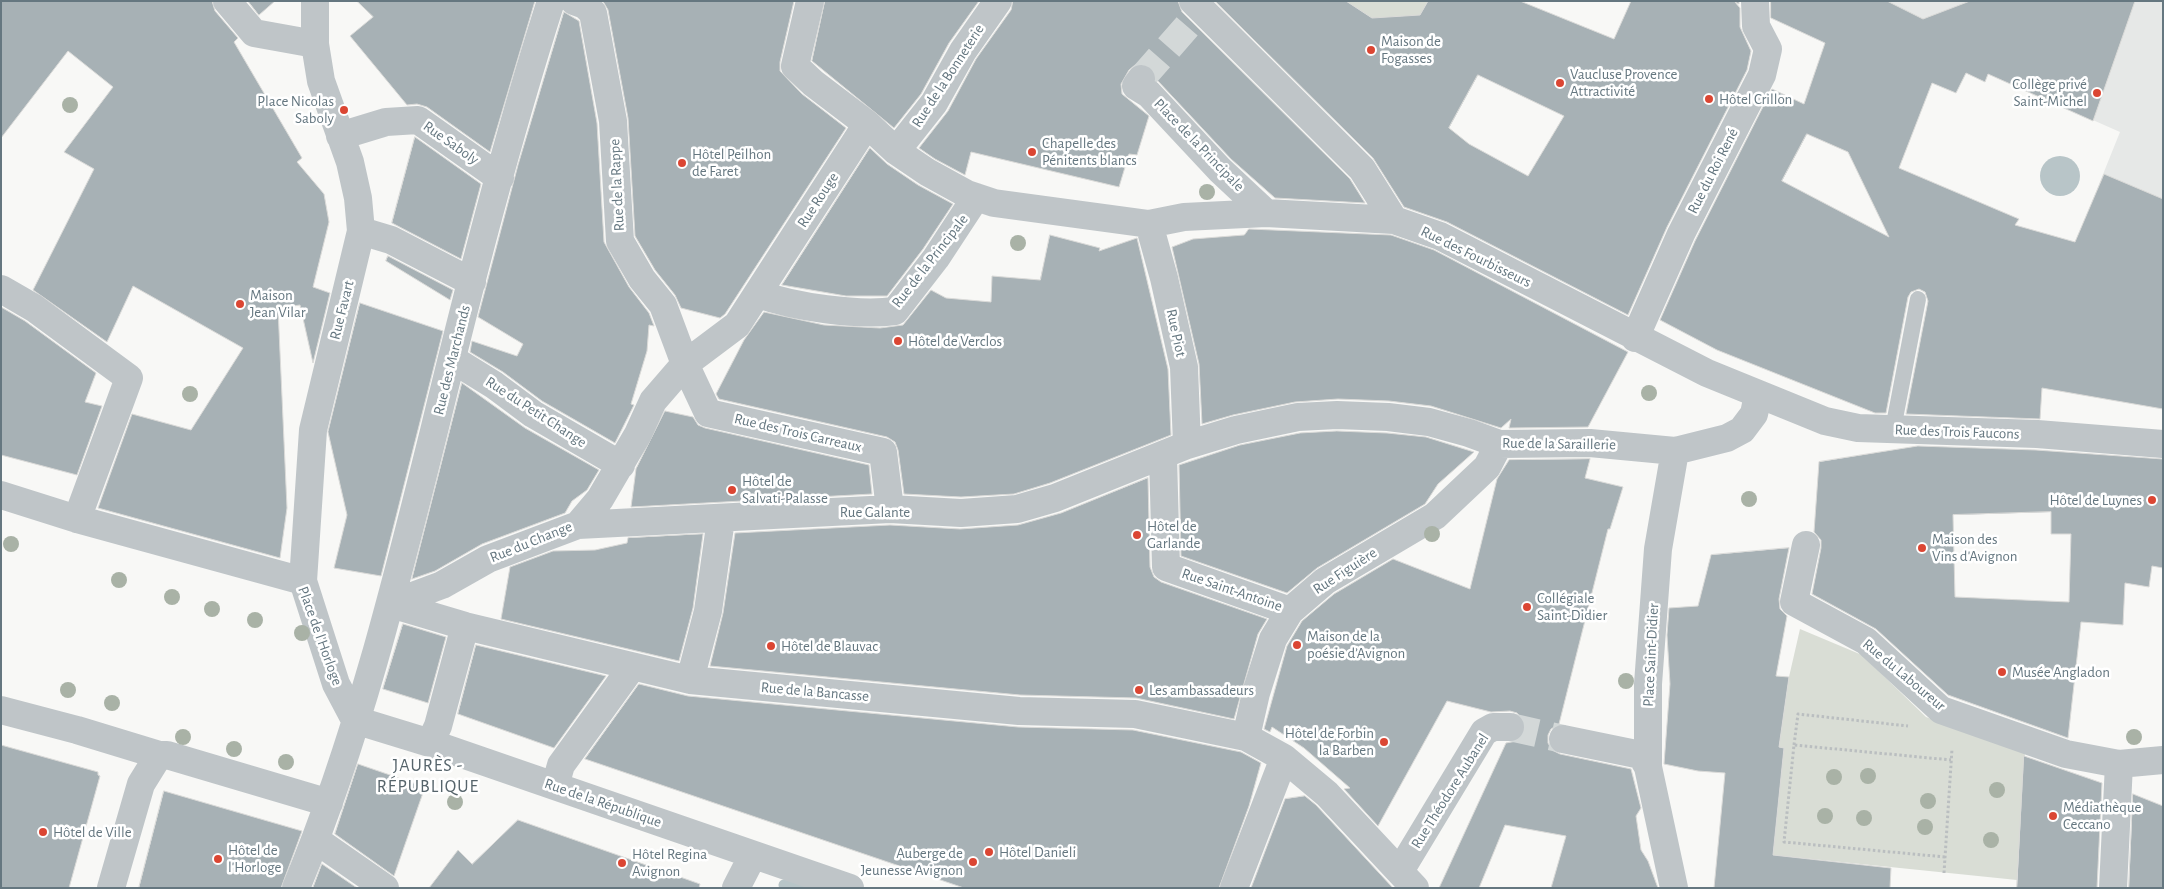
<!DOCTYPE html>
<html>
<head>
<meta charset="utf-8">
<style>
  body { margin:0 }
  #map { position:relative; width:2164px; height:889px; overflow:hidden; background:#f8f8f6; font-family:"Alegreya Sans",sans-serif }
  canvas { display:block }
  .frame { position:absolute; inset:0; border:2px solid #657780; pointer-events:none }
</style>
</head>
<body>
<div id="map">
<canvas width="2164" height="889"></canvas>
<div class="frame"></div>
</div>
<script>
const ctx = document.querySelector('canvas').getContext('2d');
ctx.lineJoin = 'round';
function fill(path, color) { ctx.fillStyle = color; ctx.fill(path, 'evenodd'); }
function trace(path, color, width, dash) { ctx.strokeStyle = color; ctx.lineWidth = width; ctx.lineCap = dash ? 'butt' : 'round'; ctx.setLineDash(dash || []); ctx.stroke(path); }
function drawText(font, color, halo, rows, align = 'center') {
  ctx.font = font + ' "Alegreya Sans",sans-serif'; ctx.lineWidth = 5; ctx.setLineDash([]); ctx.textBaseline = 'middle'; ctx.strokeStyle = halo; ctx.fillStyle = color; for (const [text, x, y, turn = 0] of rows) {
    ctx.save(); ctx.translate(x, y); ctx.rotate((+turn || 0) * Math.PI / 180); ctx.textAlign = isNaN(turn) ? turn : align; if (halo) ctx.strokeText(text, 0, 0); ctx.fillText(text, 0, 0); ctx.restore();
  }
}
const built = new Path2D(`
  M1876 1H2163V254L2083 224 2120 132 1943 54Z`);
const green = new Path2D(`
  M1346 1H1428L1415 24 1403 16 1392 17 1385 27Z
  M1800 629 1862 655 1926 717 2025 753 2017 880 1773 855 1784 748 1779 747 1789 677Z`);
const water = new Path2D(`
  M2040 176a20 20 0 1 1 40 0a20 20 0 1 1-40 0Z`);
const stream = new Path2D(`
  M784 885 804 888`);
const building = new Path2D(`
  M1 1H212L215 11 238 38 234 42 302 158 297 162 324 194 329 222 313 287 330 293 313 363 300 305 278 308 287 508 280 558 98 508 132 414 191 430 243 348 133 286 107 342 33 290 94 169 64 152 113 87 68 51 1 138Z
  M248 1H275L259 15Z
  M357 1H535L490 152 427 107 417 104 407 105 350 36 373 17Z
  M603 1H794L780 62V71L802 94 846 128 725 314 720 318 681 308 675 295 655 270 635 236 628 118 608 10Z
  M825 1H979L949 43 921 94 894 128 812 61Z
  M1013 1H1178L1182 12 1350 179 1365 203 1275 198 1231 159 1157 80 1155 73 1150 67 1143 64 1135 65 1129 70 1121 84 1122 94 1149 116 1137 155 1129 154 1119 187 971 152 965 175 935 159 919 148 948 111 976 59 1011 10Z
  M1215 1H1346L1372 18 1420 15 1428 1H1520L1614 39 1631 1H1739V4L1735 2 1740 8V27L1751 51 1747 70 1667 227 1628 315 1447 222 1404 207 1373 158ZM1478 75 1564 116 1528 176 1469 144 1449 128Z
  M1771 1H1887L1923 19 1970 1H2135L2093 121 1988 74 1985 82 1966 73 1956 93 1932 83 1899 168 2019 219 2015 225 2075 242 2104 174 2163 199V409L2042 388 2040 419 1906 414 1928 301 1925 292 1919 289 1911 292 1908 297 1886 413H1875L1717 350 1660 320 1695 241 1772 89 1804 104 1825 43 1771 18ZM1807 134 1848 152 1889 237 1782 181Z
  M564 12 579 21 597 123 604 242 629 287 649 313 654 326 649 325 647 351 631 404 634 405 615 443 542 401 503 372 470 352 472 341 517 356 523 344 478 317 518 165Z
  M415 137 481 184 461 259 392 223Z
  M870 148 887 164 918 185 953 204 923 249 887 296H846L782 285Z
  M1249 229 1391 235 1434 250 1628 352 1588 427 1509 428 1511 419 1501 428 1431 406 1389 401 1338 399 1295 402 1233 415 1202 424 1199 364 1172 247 1193 239 1244 235Z
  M1050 235 1100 248 1099 251 1137 238 1168 369 1171 435 1050 483 1014 494 961 497 904 494 898 450 895 442 887 437 719 399 716 394 744 340 764 312 824 325 880 328 903 325 931 290 946 298 991 302 992 276 1040 280Z
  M388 256 453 290 450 300 386 261Z
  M360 303 443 331 381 576 334 568 347 515 328 432Z
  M1 307 25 321 96 373 85 402 102 406 77 475 1 455Z
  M462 383 525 428 599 470 587 490 572 501 565 513 482 544 435 571 412 579Z
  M665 411 693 417 698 425 705 428 869 465 872 494 631 507 636 469Z
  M1337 431 1387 433 1426 437 1474 452 1438 484 1425 504 1317 568 1287 593 1181 556 1179 465 1240 445 1300 433Z
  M1918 446 2036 450 2163 459V568L2152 566 2149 587 2125 583 2123 625 2081 622 2068 738 1948 695 1876 629 1812 594 1821 548V540L1814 532 1819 462ZM2051 512V534H2071L2069 602 1955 597 1953 515Z
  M1590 459 1585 478 1623 487 1610 529H1608L1559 724 1551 729 1548 735V743L1552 750 1560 754 1631 769 1641 808 1636 816 1641 850 1648 861 1658 888H1551L1566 836 1505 825 1479 888H1439L1506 743 1517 741 1524 734 1526 727 1523 719 1517 713 1510 711 1491 712 1447 701 1378 826 1344 789 1350 788 1304 748 1272 727 1270 732 1264 729 1287 646 1302 621 1334 594 1393 559 1470 589 1497 479 1509 460Z
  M1148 478 1150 567 1154 577 1161 582 1267 619 1258 634 1234 719 1136 698 1020 695 710 666 723 613 735 533 890 525 960 529 1018 525 1061 513Z
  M703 534 693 608 679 661 501 619 510 567 553 551 595 550 627 543 628 538Z
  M1789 548 1779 599 1780 609 1787 616 1776 676 1789 677 1779 747 1784 748 1773 855 1891 868 1890 888H1714L1725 773 1698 771 1664 764 1670 684 1667 635 1669 608 1698 606 1711 555Z
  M403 624 446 637 428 703 383 689Z
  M476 645 606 676 554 748 458 714Z
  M639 684 688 696 1018 727 1133 730 1241 752 1261 763 1249 806 1219 888H964L585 759Z
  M1 745 98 772V775L100 776 69 888H1Z
  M2024 756 2102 783 2097 888H2017Z
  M358 764 425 787 394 876 335 834Z
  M164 791 302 831 281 888H139Z
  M2133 794 2163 806V888H2129Z
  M1305 796 1316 805 1393 888H1251L1285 799Z
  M518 820 700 884 699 888H429L458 850 472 864Z
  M322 864 357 888H313Z`);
const streetTunnel = new Path2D(`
  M1141 79 1191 22
  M1510 727 1563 739`);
const path = new Path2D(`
  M1794 745 1798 714 1908 726
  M1945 857 1784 842 1794 745 1951 760
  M1944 873 1952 749`);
const lane = new Path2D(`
  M1893 429 1918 299`);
const street = new Path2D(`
  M227 1 254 33 315 44
  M315 1V44L321 81 350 162 358 198 361 231 313 430 303 581 336 684 355 720
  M574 1 585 5 593 13 613 121 620 241 642 279 663 305 685 364 708 413 883 452 890 509
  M810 1 795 66 813 83 867 124
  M1193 1 1362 169 1394 220 1440 236 1707 373 1825 421 1858 428 2037 434 2163 444
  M1141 79 1136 86 1149 94 1220 170 1266 213
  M340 136 386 122 418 120 500 178
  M896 151 934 103 963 51 998 1
  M1149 224 1164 278 1184 367 1187 445
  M361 231 391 240 472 282
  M1 289 34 308 129 378 77 519
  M758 294C795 307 857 316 895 311L936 258 976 197
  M1635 338 1681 234 1762 75 1768 49 1756 26 1755 1
  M452 359 494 385 533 414 621 465
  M1163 456 1166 567 1290 611
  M1 495 77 519 303 581
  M578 525 890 509 961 513 1017 509 1055 498 1187 445 1236 430 1298 417 1337 415 1388 417 1429 422 1469 433 1499 444 1590 443 1675 451 1727 438 1742 430 1754 414 1758 395
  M1806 545 1794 602 1866 641 1941 710 2066 754 2119 764 2163 760
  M391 604 442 585 488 559 578 525 600 499 638 434 653 401 685 364 737 325 867 124 896 151 927 172 967 194 994 203 1149 224 1184 217 1266 213 1394 220
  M391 604 465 626 690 680 1019 711 1135 714 1246 737 1284 758 1327 794 1415 888
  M690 680 708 611 721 519
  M1 710 77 730 159 755H167L329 803
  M355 720 430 743 850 888
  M1246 737 1256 693 1273 639 1290 611 1325 581 1435 516 1487 467 1499 444
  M1563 739 1641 755 1648 767
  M430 743 438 726 465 626
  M555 786 561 765 632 667
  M316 840 385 888
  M1400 871 1484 732 1493 727H1510
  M111 888 141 784 159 755
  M296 888C357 741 396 584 434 431 469 287 506 142 551 1
  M736 888 753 855
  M1234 888 1284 758
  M1674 888 1648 767V684L1658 549 1675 451
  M2113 888 2119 764`);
const trees = [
  [70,105],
  [1207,192],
  [1018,243],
  [1649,393],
  [190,394],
  [1749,499],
  [1432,534],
  [11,544],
  [119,580],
  [172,597],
  [212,609],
  [255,620],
  [302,633],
  [1626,681],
  [68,690],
  [112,703],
  [183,737],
  [2134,737],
  [234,749],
  [286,762],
  [1868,776],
  [1834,777],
  [1997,790],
  [1928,801],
  [455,802],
  [1825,816],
  [1864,818],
  [1925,827],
  [1991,840]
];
const markers = [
  [1371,50,5,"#db4633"],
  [1560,83,5,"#db4633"],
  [2097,93,5,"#db4633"],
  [1709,99,5,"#db4633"],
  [344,110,5,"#db4633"],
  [1032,152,5,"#db4633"],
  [682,163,5,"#db4633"],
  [240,304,5,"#db4633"],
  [898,341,5,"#db4633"],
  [732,490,5,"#db4633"],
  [2152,500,5,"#db4633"],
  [1137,535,5,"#db4633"],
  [1922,548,5,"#db4633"],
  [1527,607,5,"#db4633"],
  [1297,645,5,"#db4633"],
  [771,646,5,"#db4633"],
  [2002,672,5,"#db4633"],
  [1139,690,5,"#db4633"],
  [1384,742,5,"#db4633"],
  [2053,816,5,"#db4633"],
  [43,832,5,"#db4633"],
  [989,852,5,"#db4633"],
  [218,859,5,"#db4633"],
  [973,862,5,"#db4633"],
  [622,863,5,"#db4633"]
];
const poiNames = [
  ["Maison de",1381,41],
  ["Fogasses",1381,58],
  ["Vaucluse Provence",1570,74],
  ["Attractivité",1570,91],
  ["Collège privé",2087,84,"right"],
  ["Saint-Michel",2087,101,"right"],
  ["Hôtel Crillon",1719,99],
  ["Place Nicolas",334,101,"right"],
  ["Saboly",334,118,"right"],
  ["Chapelle des",1042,143],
  ["Pénitents blancs",1042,160],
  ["Hôtel Peilhon",692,154],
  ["de Faret",692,171],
  ["Maison",250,295],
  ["Jean Vilar",250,312],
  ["Hôtel de Verclos",908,341],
  ["Hôtel de",742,481],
  ["Salvati-Palasse",742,498],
  ["Hôtel de Luynes",2142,500,"right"],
  ["Hôtel de",1147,526],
  ["Garlande",1147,543],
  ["Maison des",1932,539],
  ["Vins d'Avignon",1932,556],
  ["Collégiale",1537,598],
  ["Saint-Didier",1537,615],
  ["Maison de la",1307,636],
  ["poésie d’Avignon",1307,653],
  ["Hôtel de Blauvac",781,646],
  ["Musée Angladon",2012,672],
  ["Les ambassadeurs",1149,690],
  ["Hôtel de Forbin",1374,733,"right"],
  ["la Barben",1374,750,"right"],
  ["Médiathèque",2063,807],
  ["Ceccano",2063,824],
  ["Hôtel de Ville",53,832],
  ["Hôtel de",228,850],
  ["l'Horloge",228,867],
  ["Hôtel Danieli",999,852],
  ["Auberge de",963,853,"right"],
  ["Jeunesse Avignon",963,870,"right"],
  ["Hôtel Regina",632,854],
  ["Avignon",632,871]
];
const streetNames = [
  ["Rue de la Bonneterie",948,76,-57],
  ["Rue Saboly",451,143,35],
  ["Place de la Principale",1199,145,46],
  ["Rue du Roi René",1713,171,-63],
  ["Rue de la Rappe",617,185,-93],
  ["Rue Rouge",818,200,-57],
  ["Rue des Fourbisseurs",1476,257,26],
  ["Rue de la Principale",930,261,-52],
  ["Rue Favart",342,310,-76],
  ["Rue Piot",1176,333,78],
  ["Rue des Marchands",452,360,-76],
  ["Rue du Petit Change",536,412,33],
  ["Rue des Trois Faucons",1957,432,2],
  ["Rue des Trois Carreaux",798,433,13],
  ["Rue de la Saraillerie",1559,444,1],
  ["Rue Galante",875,512],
  ["Rue du Change",531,542,-22],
  ["Rue Figuière",1345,571,-33],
  ["Rue Saint-Antoine",1232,590,19],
  ["Place de l'Horloge",320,636,70],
  ["Place Saint-Didier",1651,655,-87],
  ["Rue du Laboureur",1904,675,40],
  ["Rue de la Bancasse",815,692,5],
  ["Rue Théodore Aubanel",1450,791,-58],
  ["Rue de la République",603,803,19]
];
const quarterNames = [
  ["JAURÈS -",428,766],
  ["RÉPUBLIQUE",428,787]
];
fill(built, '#e6e8e7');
fill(green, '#d9ddd5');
fill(water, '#b8c5c8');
trace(stream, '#b8c5c8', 11);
fill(building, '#a7b1b5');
trace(building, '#dadad8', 1);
trace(streetTunnel, '#d3d8d8', 28, [28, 14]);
trace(path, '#babec0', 3, [2.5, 2.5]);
trace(lane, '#bfc5c8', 16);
trace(street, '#bfc5c8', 28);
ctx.fillStyle = '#a9b2a6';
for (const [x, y] of trees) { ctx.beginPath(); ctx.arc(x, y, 8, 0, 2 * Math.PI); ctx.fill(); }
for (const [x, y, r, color] of markers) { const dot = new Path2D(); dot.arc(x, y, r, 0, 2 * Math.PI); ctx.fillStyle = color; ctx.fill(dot); trace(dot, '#fff', 2); }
drawText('15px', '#657780', '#fff', poiNames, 'left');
drawText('15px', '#657780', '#fff', streetNames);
ctx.letterSpacing = '1px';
drawText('18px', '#56646b', '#fff', quarterNames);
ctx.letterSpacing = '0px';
</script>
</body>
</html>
